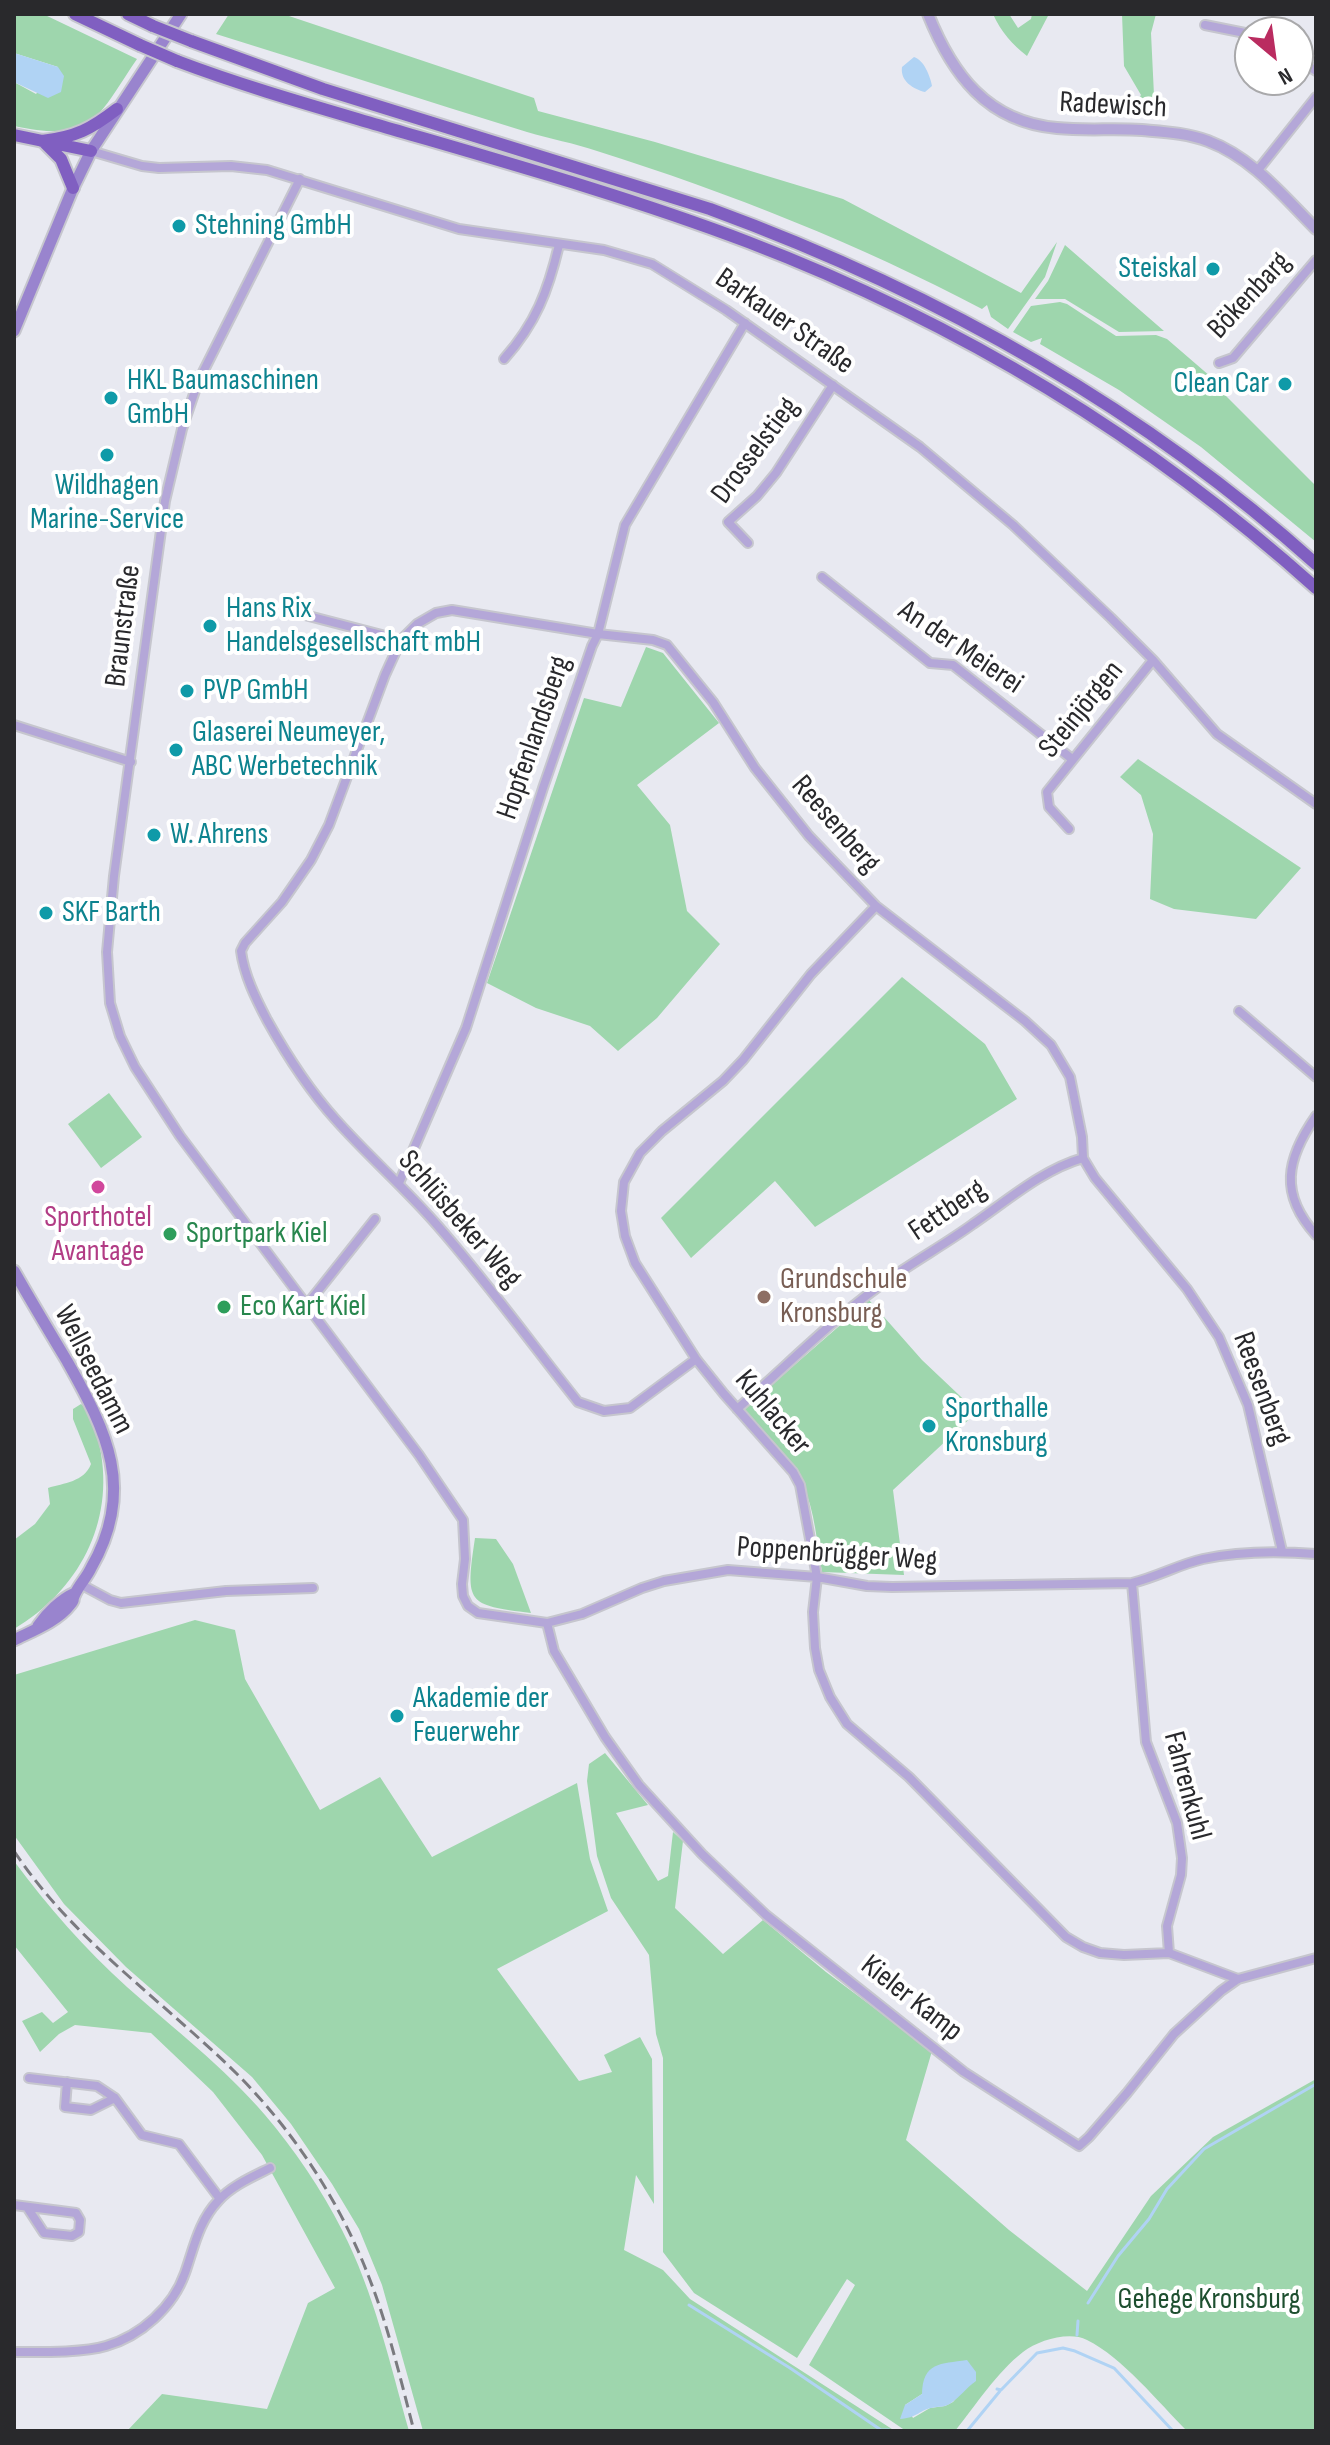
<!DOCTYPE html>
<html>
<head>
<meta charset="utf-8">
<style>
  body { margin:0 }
  #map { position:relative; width:1330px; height:2445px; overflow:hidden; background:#e8e9f1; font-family:"Sofia Sans Condensed",sans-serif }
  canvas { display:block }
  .frame { position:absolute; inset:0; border:16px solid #29292c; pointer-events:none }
  .north { position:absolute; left:1234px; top:16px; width:80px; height:80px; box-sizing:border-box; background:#fff; border:2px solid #a9a9ab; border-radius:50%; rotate:151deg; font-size:22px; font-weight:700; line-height:32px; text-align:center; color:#29292c }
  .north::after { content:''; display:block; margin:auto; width:28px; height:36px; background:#ba2c60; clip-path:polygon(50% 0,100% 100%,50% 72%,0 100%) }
</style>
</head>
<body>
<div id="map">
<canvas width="1330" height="2445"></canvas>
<div class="frame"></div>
<div class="north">N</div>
</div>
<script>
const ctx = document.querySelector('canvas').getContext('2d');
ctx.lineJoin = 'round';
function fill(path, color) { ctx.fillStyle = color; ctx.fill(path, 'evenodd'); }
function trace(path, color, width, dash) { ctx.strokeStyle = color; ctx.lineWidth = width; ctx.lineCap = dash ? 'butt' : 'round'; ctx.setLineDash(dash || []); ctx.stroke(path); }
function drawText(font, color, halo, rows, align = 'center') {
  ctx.font = font + ' "Sofia Sans Condensed",sans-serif'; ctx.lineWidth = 8; ctx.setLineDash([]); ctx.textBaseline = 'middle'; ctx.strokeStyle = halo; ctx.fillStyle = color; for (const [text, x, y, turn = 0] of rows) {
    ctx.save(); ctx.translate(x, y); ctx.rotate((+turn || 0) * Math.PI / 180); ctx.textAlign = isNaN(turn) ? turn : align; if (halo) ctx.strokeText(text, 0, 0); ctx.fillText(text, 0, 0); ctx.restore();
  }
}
const green = new Path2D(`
  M14 14H43L137 59C96 119 94 143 14 126V82L36 94 58 67 14 53Z
  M229 14H283L534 98 538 111 655 142 843 199 1021 293 1057 242 1045 277 1008 329 991 317 987 305 982 309C859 244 730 193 597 151 574 143 550 139 527 132 423 100 319 66 216 34Z
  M993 14H1009L1018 28 1031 19 1032 14H1049L1027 56C1012 44 1001 32 993 14Z
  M1122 14H1156L1151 33 1155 116H1140L1132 114 1135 103 1141 95 1124 66Z
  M1065 245 1164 331 1119 332 1065 299H1035L1048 281Z
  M1060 302 1067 304 1116 336 1156 335 1167 339 1218 383 1216 386 1316 486V542L1201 447 1119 390 1040 344 1042 338 1031 342 1013 332 1031 306Z
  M646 647 663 653 719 723 637 785 670 825 687 911 720 944 657 1018 618 1051 590 1026 536 1008 487 983 584 698 621 707Z
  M1138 759 1301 868 1256 919 1174 909 1150 899 1153 834 1141 795 1120 777Z
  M902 977 985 1044 1017 1099 815 1227 775 1181 691 1258 661 1218Z
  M109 1093 142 1137 101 1168 68 1124Z
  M869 1300 922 1360 977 1412 893 1490 904 1575 822 1572C817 1544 815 1511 803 1485 791 1457 764 1433 744 1409Z
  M81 1404C92 1412 98 1434 100 1448 115 1523 78 1591 14 1629V1540L35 1524 50 1504 48 1488C64 1483 84 1482 91 1464L73 1419V1409Z
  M475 1538 496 1539 513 1564 531 1613C467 1605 465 1604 475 1538Z
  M195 1620 235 1630 245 1679 320 1810 380 1777 432 1857 577 1783 590 1859 608 1911 497 1969 579 2081 612 2072 604 2055 640 2037 652 2059 654 2204 636 2175 624 2250 663 2270 690 2299 895 2431H423L382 2285 359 2229 332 2184 291 2124 252 2077 126 1967 64 1904 14 1835V1675Z
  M605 1753 648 1805 616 1813 658 1881 668 1876 673 1832 683 1841 675 1908 723 1954 763 1920 826 1972 932 2051 906 2140 1009 2230 1087 2291 1151 2196 1213 2137 1316 2079V2431H1187C1159 2403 1122 2357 1087 2340 1069 2331 1039 2340 1023 2352 997 2372 976 2405 955 2431H906L809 2365 855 2285 847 2279 797 2358 694 2293 663 2252V2058L656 2034 649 1955 611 1898 597 1856 587 1781 589 1764ZM975 2381 964 2389 953 2402 945 2406 930 2408 913 2418 905 2405 922 2394Z
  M14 1861C48 1907 85 1949 127 1987 174 2029 224 2067 265 2115 294 2149 322 2190 342 2230 374 2292 390 2364 409 2431H127L162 2394 267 2409 308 2303 335 2288 262 2155 213 2092 151 2033 75 2025 59 2034 40 2052 22 2021 42 2012 53 2023 68 2012 14 1945Z`);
const water = new Path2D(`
  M14 53 58 67 64 76 61 92 48 98 14 82Z
  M914 57C924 60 930 76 932 86L925 92C913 89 900 81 902 67Z
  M967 2360 976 2372V2381C966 2388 960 2397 951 2403 944 2408 939 2406 931 2408 918 2411 917 2418 900 2419L905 2405 922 2394C923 2362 940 2364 967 2360Z`);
const stream = new Path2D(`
  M1088 2303 1118 2256 1149 2219 1167 2189 1204 2149 1316 2084
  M689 2305 790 2368 881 2430H889
  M1077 2335 1078 2321
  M997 2389 1001 2390 1037 2353 1063 2348 1075 2351 1114 2368 1173 2431
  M967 2431 1000 2391`);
const minor = new Path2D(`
  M1205 25 1250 34
  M1298 59 1316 71
  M91 151 142 166 159 168 231 166 267 170 459 229 604 250 652 264 726 310 920 447 1013 525 1111 618 1153 660 1217 734 1316 804
  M1258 170 1316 97
  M300 179 198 382 182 429 165 501 114 876 107 952 110 1003 120 1036 135 1067 180 1136 419 1455 463 1520 465 1559 462 1584 463 1596 468 1606 478 1613 547 1623 582 1614 642 1588 664 1581 728 1570 817 1577 867 1586 892 1587 1132 1583C1157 1577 1180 1564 1203 1559 1240 1551 1278 1551 1316 1554
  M504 359C536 323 548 291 559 245
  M1219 363 1233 358 1316 260
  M748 543 728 522 757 496 776 473 833 385
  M822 577 930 663 953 665 1072 759
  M301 614 401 640
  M14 725 131 762
  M1069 829 1049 807 1047 792 1153 660
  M876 906 811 974 743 1060 723 1081 662 1131 640 1153 624 1182 621 1211 625 1236 635 1263 696 1359 724 1394 793 1472 800 1485 817 1577 813 1612 815 1648 819 1670 830 1697 847 1724 909 1777 1066 1937 1083 1947 1100 1953 1124 1955 1169 1953 1238 1979
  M1239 1011 1316 1077
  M1316 1116C1286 1159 1279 1194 1316 1235
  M399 1183 466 1028 543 788 592 646 598 634 625 525 745 323
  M306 1306 375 1219
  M696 1359 630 1408 604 1411 578 1402C531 1343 487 1282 437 1225 405 1188 368 1156 336 1120 308 1089 287 1056 267 1020 256 999 244 975 241 951L245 943 282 902 311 860 329 825 385 675 401 640 417 624 436 613 452 610 598 634 653 640 667 645 713 702 755 768 809 836 876 906 1025 1021 1051 1045 1070 1077 1082 1137 1083 1158 1095 1178 1187 1289 1219 1337 1248 1405 1282 1551
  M737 1409C787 1366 837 1314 891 1278 918 1259 947 1243 973 1224 1008 1200 1042 1170 1083 1158
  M1132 1583 1146 1742 1177 1823 1182 1858 1181 1875 1167 1926 1169 1953
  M82 1585 110 1600 121 1603 226 1591 313 1588
  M547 1623 554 1651 605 1737 639 1785 702 1854 766 1915 964 2072 1079 2146 1089 2137 1127 2093 1174 2034 1221 1991 1238 1979 1316 1958
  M29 2078 97 2086 115 2098 142 2135 179 2144 220 2199
  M67 2082 65 2107 91 2110 115 2098
  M14 2205 76 2213 80 2220 79 2232 72 2236 44 2233 27 2207
  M14 2352C39 2352 83 2353 106 2346 141 2336 173 2307 185 2273 194 2247 199 2221 218 2201 231 2186 252 2177 270 2168`);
const tertiary = new Path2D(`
  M928 14C952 74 987 122 1057 128 1085 131 1114 128 1142 130 1165 132 1187 133 1208 141 1253 158 1283 196 1316 229`);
const secondary = new Path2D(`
  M14 331 73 188 91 151 181 14
  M14 1271C31 1301 49 1331 67 1361 107 1432 136 1490 91 1568 87 1577 79 1585 75 1594 71 1602 76 1598 70 1605 58 1621 32 1631 14 1640
  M38 1626C47 1613 61 1599 75 1593`);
const trunk = new Path2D(`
  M75 14 140 45
  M128 14 153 26
  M191 41 323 89 710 209C931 290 1140 406 1316 564
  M177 61C243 86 310 105 378 125 501 161 627 196 748 242 957 322 1149 438 1316 588
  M14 135 91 151
  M42 141C76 137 91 129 117 109
  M45 143 61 159 73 188`);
const rail = new Path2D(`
  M14 1851C73 1940 161 1999 236 2073 294 2131 341 2203 370 2280 389 2329 401 2381 414 2431`);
const trunkBridge = new Path2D(`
  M153 26 191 41
  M140 45 177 61`);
const markers = [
  [179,226,8,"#0f9aa8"],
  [1213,269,8,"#0f9aa8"],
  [1285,384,8,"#0f9aa8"],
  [111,398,8,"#0f9aa8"],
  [107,455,8,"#0f9aa8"],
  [210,626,8,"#0f9aa8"],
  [187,691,8,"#0f9aa8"],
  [176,750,8,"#0f9aa8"],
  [154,835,8,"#0f9aa8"],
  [46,913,8,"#0f9aa8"],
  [98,1187,8,"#d1479c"],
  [170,1234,8,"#2e9e5b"],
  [764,1297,8,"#8d6e63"],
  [224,1307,8,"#2e9e5b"],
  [929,1426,8,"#0f9aa8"],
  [397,1716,8,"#0f9aa8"]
];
const streetNames = [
  ["Radewisch",1113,106,3],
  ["Bökenbarg",1250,296,-47],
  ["Barkauer Straße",784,322,35],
  ["Drosselstieg",756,451,-53],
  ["Braunstraße",124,626,-83],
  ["An der Meierei",960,648,34],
  ["Steinjörgen",1082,710,-51],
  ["Hopfenlandsberg",535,738,-71],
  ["Reesenberg",835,825,49],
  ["Fettberg",948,1211,-34],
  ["Schlüsbeker Weg",459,1220,49],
  ["Wellseedamm",93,1370,63],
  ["Reesenberg",1261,1389,70],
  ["Kuhlacker",772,1413,50],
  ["Poppenbrügger Weg",837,1555,4],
  ["Fahrenkuhl",1186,1786,75],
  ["Kieler Kamp",911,1999,38]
];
const cultureNames = [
  ["Stehning GmbH",195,226],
  ["Steiskal",1197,269,"right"],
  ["HKL Baumaschinen",127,381],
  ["GmbH",127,415],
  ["Clean Car",1269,384,"right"],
  ["Wildhagen",107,486,"center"],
  ["Marine-Service",107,520,"center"],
  ["Hans Rix",226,609],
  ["Handelsgesellschaft mbH",226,643],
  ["PVP GmbH",203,691],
  ["Glaserei Neumeyer,",192,733],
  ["ABC Werbetechnik",192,767],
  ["W. Ahrens",170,835],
  ["SKF Barth",62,913],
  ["Sporthalle",945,1409],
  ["Kronsburg",945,1443],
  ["Akademie der",413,1699],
  ["Feuerwehr",413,1733]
];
const hotelNames = [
  ["Sporthotel",98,1218],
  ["Avantage",98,1252]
];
const leisureNames = [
  ["Sportpark Kiel",186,1234],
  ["Eco Kart Kiel",240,1307]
];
const educationNames = [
  ["Grundschule",780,1280],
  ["Kronsburg",780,1314]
];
const parkNames = [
  ["Gehege Kronsburg",1209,2300]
];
fill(green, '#9ed6ad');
fill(water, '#b0d3f4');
trace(stream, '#b0d3f4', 3);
trace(minor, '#c6c6ce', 12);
trace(tertiary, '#c6c6ce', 14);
trace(secondary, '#c6c6ce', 15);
trace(trunk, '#c6c6ce', 16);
trace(minor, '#b4a7d8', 8);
trace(tertiary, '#b4a7d8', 10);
trace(secondary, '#9984ce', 11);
trace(trunk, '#805fc1', 12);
trace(rail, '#7a7a7f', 3, [12, 6]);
trace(trunkBridge, '#c6c6ce', 16, []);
trace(trunkBridge, '#805fc1', 12);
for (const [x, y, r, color] of markers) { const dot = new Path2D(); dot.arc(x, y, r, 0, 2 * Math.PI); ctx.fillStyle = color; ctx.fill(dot); trace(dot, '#fff', 3); }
drawText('30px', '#29292c', '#fff', streetNames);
drawText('30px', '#0d838f', '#fff', cultureNames, 'left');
drawText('30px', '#b23c85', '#fff', hotelNames);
drawText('30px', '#27864d', '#fff', leisureNames, 'left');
drawText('30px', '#785e54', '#fff', educationNames, 'left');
drawText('30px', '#1d4f2f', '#fff', parkNames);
</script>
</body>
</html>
